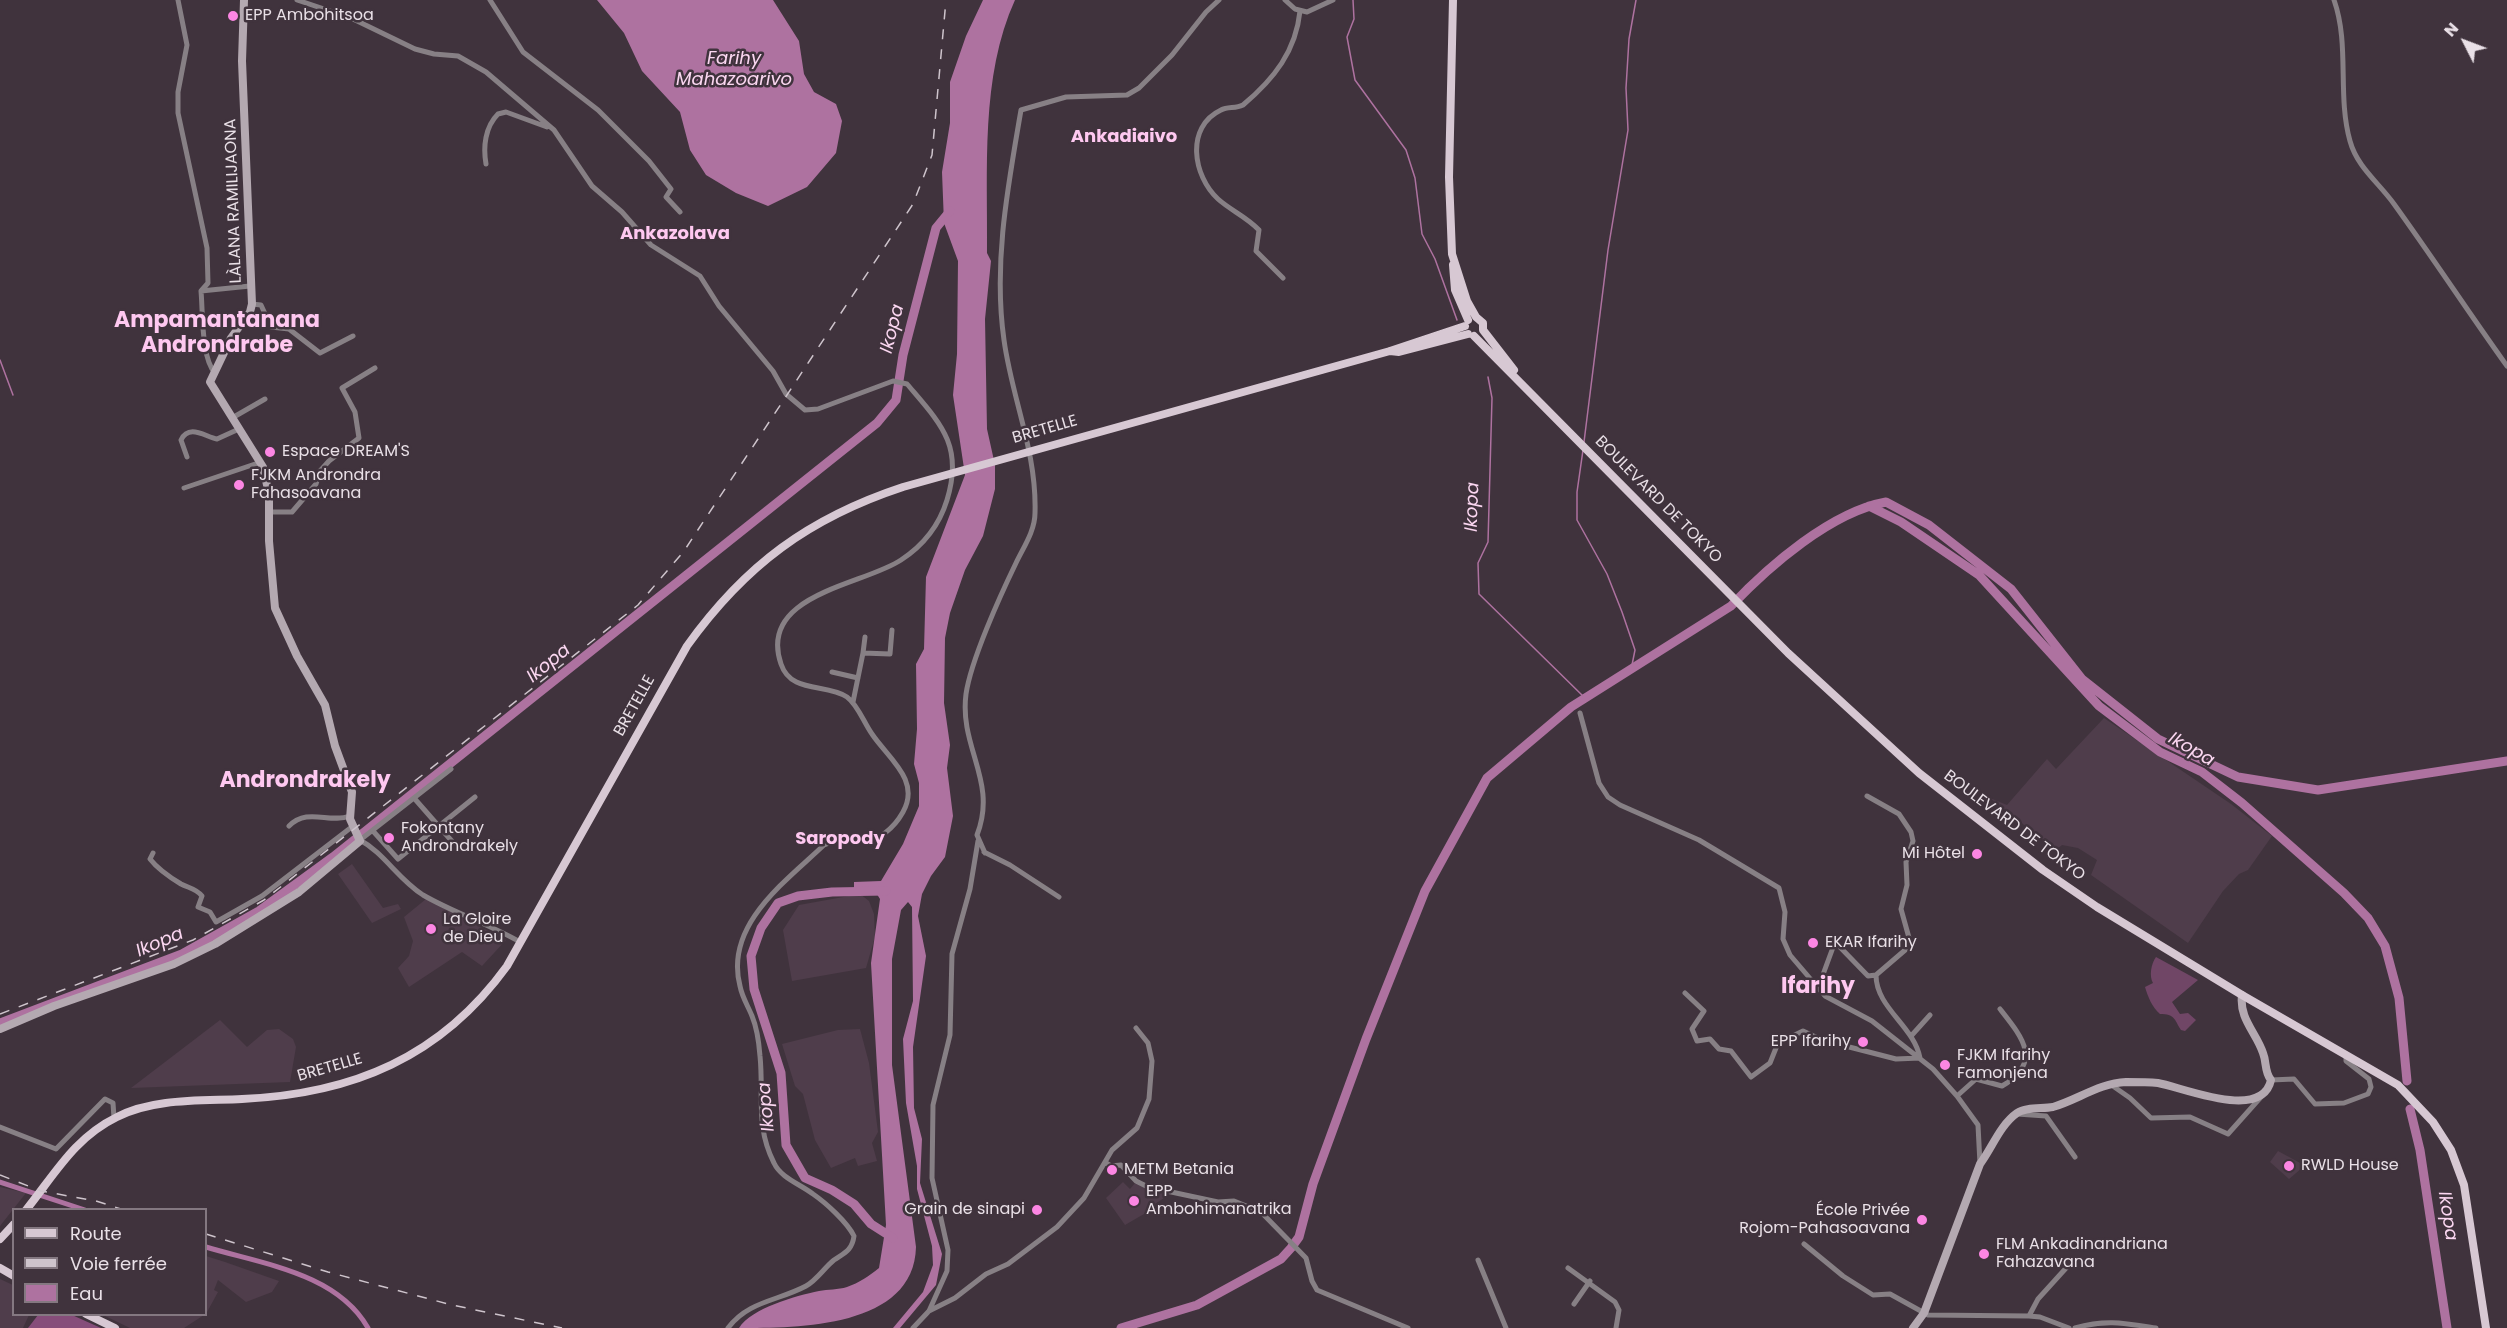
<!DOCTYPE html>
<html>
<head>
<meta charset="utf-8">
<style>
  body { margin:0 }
  #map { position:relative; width:2507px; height:1328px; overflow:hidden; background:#40333d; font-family:Poppins,sans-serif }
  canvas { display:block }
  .legend { position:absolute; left:12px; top:1208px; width:195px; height:108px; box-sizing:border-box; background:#40333d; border:2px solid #847881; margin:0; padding:8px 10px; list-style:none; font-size:18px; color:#e9e0e7 }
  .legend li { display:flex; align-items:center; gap:12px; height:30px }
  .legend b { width:30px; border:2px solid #847881 }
  .north { position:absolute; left:2435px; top:12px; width:60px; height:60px; -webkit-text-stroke:4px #40333d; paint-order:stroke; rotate:312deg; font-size:16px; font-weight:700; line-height:24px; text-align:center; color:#e9e0e7 }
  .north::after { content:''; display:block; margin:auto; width:21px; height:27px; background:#e9e0e7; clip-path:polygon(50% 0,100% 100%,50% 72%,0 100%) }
</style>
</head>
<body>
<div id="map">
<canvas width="2507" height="1328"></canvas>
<ul class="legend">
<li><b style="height:8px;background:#d7c8d3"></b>Route</li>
<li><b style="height:8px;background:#cec4cc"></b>Voie ferrée</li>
<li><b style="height:16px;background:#ae72a0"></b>Eau</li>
</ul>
<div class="north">N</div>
</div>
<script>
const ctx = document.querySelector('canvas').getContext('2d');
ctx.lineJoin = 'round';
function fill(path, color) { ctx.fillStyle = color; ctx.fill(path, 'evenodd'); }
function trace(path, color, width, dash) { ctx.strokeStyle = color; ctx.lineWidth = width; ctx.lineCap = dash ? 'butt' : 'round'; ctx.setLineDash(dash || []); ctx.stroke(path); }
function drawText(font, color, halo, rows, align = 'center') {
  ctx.font = font + ' Poppins,sans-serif'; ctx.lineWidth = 5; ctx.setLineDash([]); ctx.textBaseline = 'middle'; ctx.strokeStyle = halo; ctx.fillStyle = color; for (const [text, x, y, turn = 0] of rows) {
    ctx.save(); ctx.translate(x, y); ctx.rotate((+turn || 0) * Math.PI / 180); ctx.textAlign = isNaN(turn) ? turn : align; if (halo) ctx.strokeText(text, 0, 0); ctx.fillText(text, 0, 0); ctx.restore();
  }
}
const built = new Path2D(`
  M2104 718 2231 804 2272 836 2248 870 2239 874 2223 891 2188 943 2091 875 2097 860 2078 848 2062 845 2056 850 1990 798 2007 805 2047 759 2056 769Z
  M352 864 383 908 398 904 401 909 372 923 338 874Z
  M860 894 869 901 874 914 875 937 866 968 792 981 783 930 799 905Z
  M426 899 506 940 482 966 462 952 409 987 398 968 409 956 413 941 404 917Z
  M220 1020 247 1047 267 1030 279 1029 293 1039 296 1047 290 1082 131 1088Z
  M860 1029 869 1063 878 1132 872 1143 877 1161 858 1166 855 1158 831 1168 815 1140 803 1094 795 1086 782 1044 838 1030Z
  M2278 1151 2302 1164V1168L2289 1179 2270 1162Z
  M1123 1182 1130 1189 1135 1183 1173 1192 1155 1204 1156 1207 1125 1225 1106 1198Z
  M0 1187 26 1193 0 1226Z
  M206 1256 225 1262 279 1281 272 1292 246 1302 218 1280 214 1290 218 1292 206 1314Z
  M0 1279 13 1285 14 1314 29 1315 23 1328H0Z
  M103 1315H204L184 1328H130Z`);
const green = new Path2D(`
  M2156 957 2198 980 2172 1002 2180 1014 2188 1013 2196 1020 2185 1031 2181 1030C2174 1019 2175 1014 2160 1014 2152 1007 2148 997 2145 987L2153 983C2149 976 2151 964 2156 957Z`);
const forest = new Path2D(`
  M38 1315H72L101 1328H28Z`);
const water = new Path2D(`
  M597 0H773L799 41 804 74 814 92 836 104 842 121 836 153 807 187 768 206 736 193 706 175 690 150 680 112 642 71 624 33Z
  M983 0H1015C980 77 988 170 987 253L991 261 985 319 987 429 995 465V489L983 536 965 570 950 613 945 638 944 703 950 745 947 768 953 816 945 857 931 876 922 894 918 916 926 956 913 1047 914 1108 922 1139 920 1183 942 1254 936 1285 900 1328H893L923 1292 933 1265 932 1246 917 1189V1166L906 1103 903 1039 913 1001 912 907 908 902 901 910 892 959V1065L916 1247C914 1328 798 1328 739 1328 752 1308 795 1296 819 1291 828 1289 838 1290 847 1287 859 1283 869 1276 879 1268L886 1225 871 963 880 899 873 888 854 889V882L881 881 903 844 919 806V783L914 764 917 729 916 664 924 649 926 577 965 475 953 395 957 354 958 261 944 223 942 172 950 123V82L966 36Z`);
const stream = new Path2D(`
  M1353 0 1354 19 1347 37 1355 80 1406 150 1415 178 1422 234 1435 259 1457 320
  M0 360 13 395
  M1488 377 1492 398 1488 542 1478 563 1479 594 1585 698
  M1584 442 1608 250 1628 130 1626 88 1629 39 1636 0
  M1583 450 1577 492V520L1607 574 1622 612 1635 650 1631 670`);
const canal = new Path2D(`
  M0 1182 85 1210
  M206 1247C262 1264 337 1273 368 1328`);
const river = new Path2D(`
  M1869 506 1901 522 1979 575 2099 706 2160 752 2202 772 2242 803 2344 893 2368 918 2385 946 2399 998 2407 1081
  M886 891 832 892 798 896 778 903 761 928 751 956 754 989 781 1073 786 1145 805 1178 832 1190 854 1204 871 1224 893 1238
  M0 1023 182 954 259 911 333 857 877 423 896 400 903 355 936 228 950 211
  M2410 1109 2420 1150 2447 1328
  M1121 1328 1197 1305 1281 1259 1291 1248 1299 1237 1313 1184 1366 1039 1425 891 1487 778 1571 707 1731 606C1769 566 1831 512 1886 502L1929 525 2011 589 2082 679 2158 739 2238 777 2318 790 2507 761`);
const street = new Path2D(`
  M178 0 187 45 178 92V113L207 248 208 283 201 291C203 312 201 358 215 373
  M297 0 351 18 415 49 434 54 458 56 486 72 554 130 592 186 622 212 651 245 700 276 719 306 773 371 786 394 805 410 818 409 893 381 907 384C940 423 964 445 947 500 939 526 924 545 901 560 864 585 757 594 781 664 791 694 826 683 847 697 858 705 864 723 872 734 888 758 921 780 903 812 898 821 893 827 885 833 868 844 843 836 824 845 786 881 724 925 740 986 742 997 748 1006 752 1016 757 1028 759 1043 760 1056 764 1095 755 1126 774 1163 781 1178 800 1184 813 1194 826 1203 847 1222 854 1236 852 1251 844 1253 834 1260 824 1268 817 1280 806 1286 778 1301 748 1301 728 1328
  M490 0 523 52 598 110 649 161 671 189 666 197 680 212
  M1285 0 1295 9 1307 12 1333 0
  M2334 0C2350 45 2337 95 2350 141 2357 167 2379 183 2394 204 2433 258 2469 313 2507 366
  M486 164C483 147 485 127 498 114L506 112 547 127
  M1283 278 1256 251 1259 230C1247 217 1230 210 1218 199 1193 176 1185 127 1221 110 1228 106 1235 109 1243 105 1274 79 1296 51 1300 11
  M201 291 250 286
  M252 304 261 305 271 327 289 329 320 353 353 336
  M232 418 265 399
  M187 457 181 440C189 424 204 436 217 439L239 429
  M184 488 261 462
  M270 512H292L316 484 320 471 329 461 359 438 355 412 342 388 375 368
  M863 653 865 637
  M832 672 858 678
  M853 702 863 653 890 654 892 630
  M1580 713 1599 783 1608 797 1620 805 1699 840 1779 888 1785 912 1783 939 1790 955 1825 996 1872 1021 1933 1069 1957 1096 1978 1125 1980 1164
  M451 769 360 840C384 853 398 879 423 895 454 913 489 924 520 942
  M414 798 457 847
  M289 826C308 807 329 824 350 816
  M373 831 398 859 475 797
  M984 852 1010 865 1059 897
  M153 853 150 859C157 868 171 878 181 884 189 888 197 889 202 896L198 907 210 912 216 922 262 896 353 826
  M985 853 977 835C998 781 959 748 966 694 971 660 1000 596 1016 563 1023 548 1035 531 1035 513 1037 452 1012 399 1004 340 993 263 1008 186 1021 110L1066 97 1127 95 1139 88 1172 55 1206 12 1219 0
  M1818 988 1835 942 1868 976 1876 975 1911 945 1901 909 1907 885 1906 862 1913 841 1911 832 1899 814 1867 796
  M1685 993 1704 1011 1692 1029 1697 1041 1710 1039 1719 1049 1731 1051 1751 1077 1770 1063 1778 1043 1803 1031 1822 1040 1896 1059 1920 1058C1914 1026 1876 1008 1876 975
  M1912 1035 1930 1015
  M2271 1080 2294 1079 2315 1104 2344 1103 2368 1094 2371 1087 2369 1079 2346 1061V1054
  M2110 1084 2130 1098 2151 1118 2190 1117 2228 1134 2261 1097
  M1957 1096 1976 1079 2002 1086C2043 1062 2023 1038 2000 1009
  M2017 1114 2046 1116 2075 1157
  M0 1127 56 1149 105 1099 113 1103 114 1118
  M1106 1163 1111 1166 1121 1165 1136 1181 1148 1187 1218 1202 1234 1201 1261 1212 1306 1258 1312 1281 1317 1290 1408 1328
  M1804 1244 1843 1276 1873 1295 1890 1294 1928 1315 2029 1316 2040 1317 2069 1328
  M1478 1260 1506 1328
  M1568 1268 1615 1302 1619 1310 1616 1328
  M1574 1304 1590 1281
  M929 1311 947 1271 948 1250 932 1178 933 1105 950 1035 952 954 970 889 978 841 979 843
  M2029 1316 2038 1299 2067 1267
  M913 1328 929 1311 955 1298 986 1274 1008 1264 1057 1227 1084 1198 1112 1150 1137 1128 1149 1099 1152 1061 1148 1043 1136 1028
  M2075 1328C2106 1319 2124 1323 2156 1328`);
const secondary = new Path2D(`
  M0 1029 54 1006 174 964 215 944 299 892 360 841 350 819 352 792 335 746 325 705 297 656 275 608 269 541V494L263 467 210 382 231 338 250 312 252 304 242 61 244 0
  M1913 1328 1924 1313 1980 1164C1992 1148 2000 1125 2017 1113 2026 1107 2042 1109 2053 1107 2077 1100 2100 1083 2126 1082 2136 1082 2148 1082 2158 1083 2182 1087 2262 1122 2271 1080 2264 1071 2267 1063 2263 1053 2256 1032 2239 1019 2242 995`);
const primary = new Path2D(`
  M1453 0 1449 177 1452 254 1467 301 1476 317 1483 323V330L1514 370
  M1453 265 1455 290 1468 320
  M1474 336 1788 653 1919 773 2043 870 2097 907 2242 995 2398 1085 2433 1122 2451 1150 2464 1185 2486 1328
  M1390 351 1399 352 1468 334
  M26 1210C55 1174 74 1138 117 1117 153 1098 202 1101 242 1099 353 1094 441 1057 507 966L687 646C745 565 809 518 903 487L1390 351 1465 326
  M0 1239 14 1224
  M0 1268 14 1276
  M86 1314 115 1328`);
const rail = new Path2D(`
  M0 1014 193 940 264 900 638 605 684 551 913 204 932 155 946 0
  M0 1175 41 1191 96 1201 124 1210
  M206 1234 328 1272 452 1305 562 1328`);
const markers = [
  [233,16,6,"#fc86e3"],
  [270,452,6,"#fc86e3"],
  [239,485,6,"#fc86e3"],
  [389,838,6,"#fc86e3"],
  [1977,854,6,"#fc86e3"],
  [431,929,6,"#fc86e3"],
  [1813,943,6,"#fc86e3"],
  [1863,1042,6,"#fc86e3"],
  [1945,1065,6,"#fc86e3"],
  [2289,1166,6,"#fc86e3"],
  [1112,1170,6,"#fc86e3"],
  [1134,1201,6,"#fc86e3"],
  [1037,1210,6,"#fc86e3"],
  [1922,1220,6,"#fc86e3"],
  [1984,1254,6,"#fc86e3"]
];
const poiNames = [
  ["EPP Ambohitsoa",245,16],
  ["Espace DREAM'S",282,452],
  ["FJKM Androndra",251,476],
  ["Fahasoavana",251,494],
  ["Fokontany",401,829],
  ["Androndrakely",401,847],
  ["Mi Hôtel",1965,854,"right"],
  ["La Gloire",443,920],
  ["de Dieu",443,938],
  ["EKAR Ifarihy",1825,943],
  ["EPP Ifarihy",1851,1042,"right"],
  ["FJKM Ifarihy",1957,1056],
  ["Famonjena",1957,1074],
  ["RWLD House",2301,1166],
  ["METM Betania",1124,1170],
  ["EPP",1146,1192],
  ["Ambohimanatrika",1146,1210],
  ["Grain de sinapi",1025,1210,"right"],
  ["École Privée",1910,1211,"right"],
  ["Rojom-Pahasoavana",1910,1229,"right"],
  ["FLM Ankadinandriana",1996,1245],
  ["Fahazavana",1996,1263]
];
const streetNames = [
  ["LÀLANA RAMILIJAONA",234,201,-92],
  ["BRETELLE",1045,430,-16],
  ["BOULEVARD DE TOKYO",1658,500,45],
  ["BRETELLE",635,706,-61],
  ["BOULEVARD DE TOKYO",2014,826,37],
  ["BRETELLE",330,1068,-16]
];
const waterNames = [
  ["Farihy",734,59],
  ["Mahazoarivo",734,80],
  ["Ikopa",893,329,-76],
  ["Ikopa",1473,507,-88],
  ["Ikopa",549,664,-39],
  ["Ikopa",2191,750,30],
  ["Ikopa",160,943,-23],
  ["Ikopa",767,1107,-95],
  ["Ikopa",2447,1216,81]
];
const neighbourhoodNames = [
  ["Ankadiaivo",1124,137],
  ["Ankazolava",675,234],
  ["Saropody",840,839]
];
const districtNames = [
  ["Ampamantanana",217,321],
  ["Androndrabe",217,346],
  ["Androndrakely",305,781],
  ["Ifarihy",1818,987]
];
fill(built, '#4f3d4b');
fill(green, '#704666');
fill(forest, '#864d7a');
fill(water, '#ae72a0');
trace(stream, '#ae72a0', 1.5);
trace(canal, '#ae72a0', 5);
trace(river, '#ae72a0', 9);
trace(street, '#878085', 5);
trace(secondary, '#b4a9b1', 8);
trace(primary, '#d7c8d3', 8);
trace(rail, '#cec4cc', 1.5, [10, 10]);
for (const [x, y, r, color] of markers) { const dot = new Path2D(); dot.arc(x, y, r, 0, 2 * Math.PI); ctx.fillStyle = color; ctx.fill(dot); trace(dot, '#40333d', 2); }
drawText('16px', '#e9e0e7', '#40333d', poiNames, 'left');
drawText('16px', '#e9e0e7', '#40333d', streetNames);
drawText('italic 18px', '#fbd7f1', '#40333d', waterNames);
drawText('bold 18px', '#fec8f0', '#40333d', neighbourhoodNames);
drawText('bold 22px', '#fec8f0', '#40333d', districtNames);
</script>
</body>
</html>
